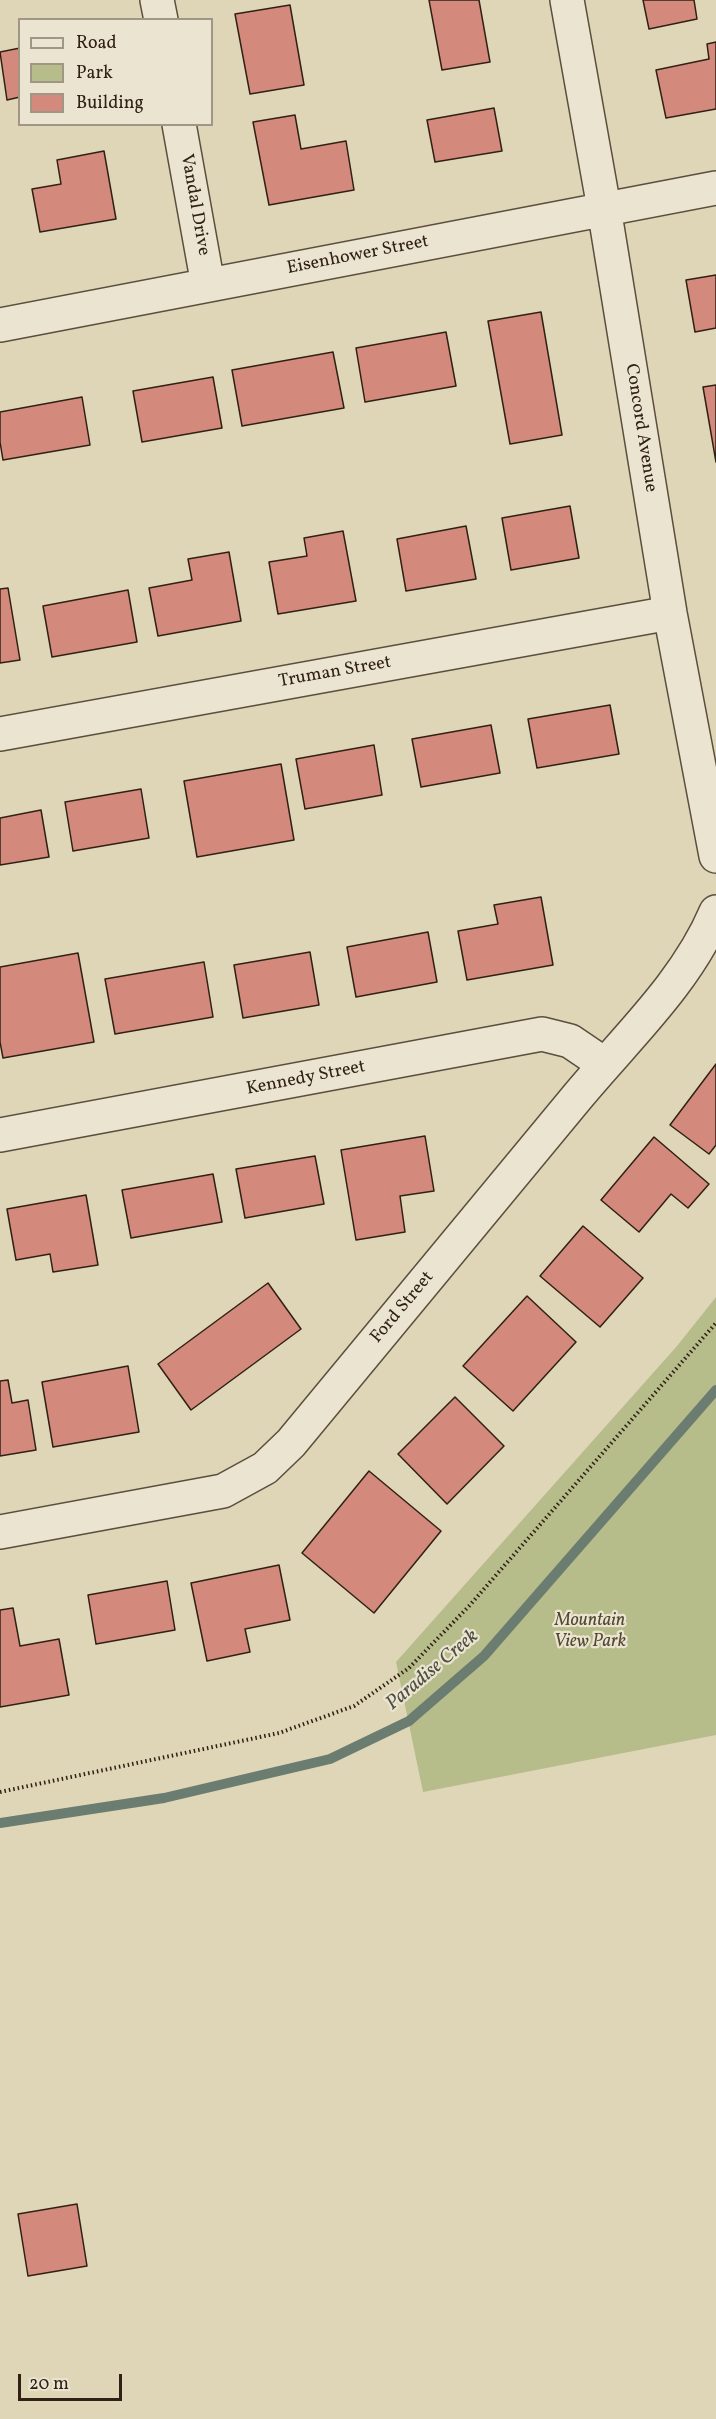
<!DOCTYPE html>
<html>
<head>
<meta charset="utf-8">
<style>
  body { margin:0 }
  #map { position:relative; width:716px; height:2419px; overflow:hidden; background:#dfd6b8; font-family:Vollkorn,serif }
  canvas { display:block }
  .legend { position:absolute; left:18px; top:18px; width:195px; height:108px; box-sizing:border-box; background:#eae4d1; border:2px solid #a09685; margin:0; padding:8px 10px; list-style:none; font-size:18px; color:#302114 }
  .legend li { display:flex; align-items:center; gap:12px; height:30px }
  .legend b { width:30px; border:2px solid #a09685 }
  .scale { position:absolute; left:18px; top:2374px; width:104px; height:27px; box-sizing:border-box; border:3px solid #302114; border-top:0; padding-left:8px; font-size:18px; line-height:21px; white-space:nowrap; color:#302114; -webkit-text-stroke:4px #eae4d1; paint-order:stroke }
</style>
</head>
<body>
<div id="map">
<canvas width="716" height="2419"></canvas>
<ul class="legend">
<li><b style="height:8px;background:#eae4d1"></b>Road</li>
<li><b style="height:16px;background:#b7bc8b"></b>Park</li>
<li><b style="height:16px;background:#d4897d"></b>Building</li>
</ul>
<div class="scale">20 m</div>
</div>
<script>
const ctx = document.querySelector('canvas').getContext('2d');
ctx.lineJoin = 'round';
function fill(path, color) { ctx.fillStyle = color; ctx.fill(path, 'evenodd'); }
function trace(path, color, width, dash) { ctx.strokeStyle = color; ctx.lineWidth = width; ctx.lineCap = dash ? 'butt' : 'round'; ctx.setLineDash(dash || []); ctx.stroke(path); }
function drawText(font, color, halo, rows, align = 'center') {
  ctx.font = font + ' Vollkorn,serif'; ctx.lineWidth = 4.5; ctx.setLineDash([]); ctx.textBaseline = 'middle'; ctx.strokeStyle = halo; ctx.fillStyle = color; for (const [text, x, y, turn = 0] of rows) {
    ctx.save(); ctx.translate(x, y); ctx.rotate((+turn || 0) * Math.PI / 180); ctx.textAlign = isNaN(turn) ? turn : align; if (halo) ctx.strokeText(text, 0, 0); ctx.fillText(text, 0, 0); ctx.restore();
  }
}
const green = new Path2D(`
  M716 1297V1735L423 1792 396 1662 677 1346Z`);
const stream = new Path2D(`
  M0 1823 164 1798 330 1759 409 1721 484 1656 716 1390`);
const building = new Path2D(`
  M429 0H479L490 62 442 70Z
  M643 0H694L697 19 649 29Z
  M290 5 304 85 250 94 235 14Z
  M716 42V109L666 118 656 70 709 59 707 44Z
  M20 48V97L7 100 0 52Z
  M494 108 502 151 435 162 427 120Z
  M295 115 301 149 346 141 354 190 269 205 253 122Z
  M104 151 116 219 40 232 32 189 61 184 57 160Z
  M716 275V328L695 332 686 280Z
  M541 312 562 435 510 444 488 321Z
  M446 332 456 386 365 402 356 348Z
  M333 352 344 408 242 426 232 370Z
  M213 377 222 428 142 442 133 391Z
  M716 385V462L703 387Z
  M82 397 90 445 3 460 0 442V412Z
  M570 506 579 558 511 570 502 518Z
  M466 526 476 579 406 591 397 539Z
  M343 531 356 601 278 614 269 562 307 556 304 538Z
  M229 552 241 621 158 636 149 588 192 580 188 559Z
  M8 588 20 660 0 663V589Z
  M128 590 137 642 52 657 43 606Z
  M610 705 619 754 537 768 528 719Z
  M491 725 500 773 421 787 412 739Z
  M374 745 382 795 305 809 296 759Z
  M281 764 294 840 197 857 184 781Z
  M141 789 149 838 73 851 65 802Z
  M41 810 49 857 0 865V818Z
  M541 897 553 965 467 980 458 931 498 924 494 905Z
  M428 932 437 982 356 997 347 947Z
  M310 952 319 1005 243 1018 234 965Z
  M78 953 94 1042 3 1058 0 1042V967Z
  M204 962 213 1017 115 1034 105 979Z
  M716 1064V1145L709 1154 670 1125Z
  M425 1136 434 1191 400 1196 405 1232 356 1240 341 1150Z
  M654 1137 709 1184 688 1208 671 1194 639 1232 601 1200Z
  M315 1156 324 1204 245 1218 236 1169Z
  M213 1174 222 1222 131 1238 122 1190Z
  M86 1195 98 1265 53 1272 50 1254 16 1260 7 1209Z
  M583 1226 643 1278 600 1327 540 1276Z
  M268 1283 301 1329 191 1410 158 1364Z
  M527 1296 576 1342 513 1411 463 1366Z
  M128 1366 139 1432 53 1447 42 1382Z
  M8 1380 12 1403 28 1400 36 1450 0 1456V1381Z
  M455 1397 504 1446 447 1504 398 1454Z
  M369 1471 441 1531 374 1613 302 1553Z
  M279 1565 290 1620 245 1629 250 1652 207 1661 191 1583Z
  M167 1581 175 1630 96 1644 88 1595Z
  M13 1608 20 1646 59 1639 69 1695 0 1707V1610Z
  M77 2204 87 2266 28 2276 18 2214Z`);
const path = new Path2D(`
  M0 1792 279 1733 354 1706 409 1668 470 1605 716 1323`);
const minor = new Path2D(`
  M157 0 161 20
  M567 0 604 208 670 613 716 856
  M179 124 208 285
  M0 325 716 188
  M0 734 670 613
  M0 1135 542 1034 570 1041 604 1064
  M0 1532 223 1491 265 1468 291 1443C387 1327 482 1212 578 1096 627 1037 686 983 716 912`);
const streetNames = [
  ["Vandal Drive",194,205,80],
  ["Eisenhower Street",358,256,-11],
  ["Concord Avenue",640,428,81],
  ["Truman Street",335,673,-10],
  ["Kennedy Street",306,1079,-11],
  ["Ford Street",403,1308,-50]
];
const parkNames = [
  ["Mountain",590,1622],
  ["View Park",590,1643]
];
const waterNames = [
  ["Paradise Creek",433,1671,-40]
];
fill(green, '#b7bc8b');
trace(stream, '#6b7c71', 10);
fill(building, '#d4897d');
trace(building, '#302114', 1.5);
trace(minor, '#5c4e3d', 36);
trace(path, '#302114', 4, [1.5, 3]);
trace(minor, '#eae4d1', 33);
drawText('18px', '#302114', '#eae4d1', streetNames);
drawText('italic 18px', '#524832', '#eae4d1', parkNames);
drawText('italic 20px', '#4e4f42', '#eae4d1', waterNames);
</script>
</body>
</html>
